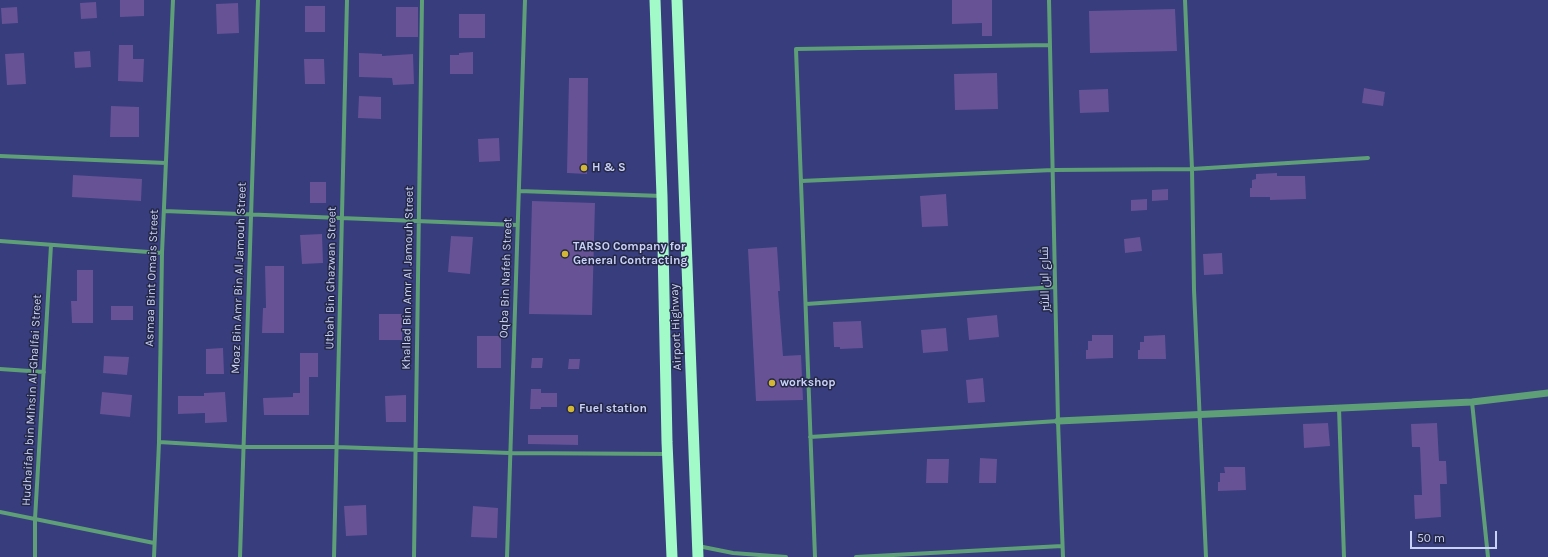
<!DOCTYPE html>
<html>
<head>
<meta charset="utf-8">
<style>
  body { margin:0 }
  #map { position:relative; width:1548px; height:557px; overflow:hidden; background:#373d7d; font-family:Karla,sans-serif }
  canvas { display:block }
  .scale { position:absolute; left:1410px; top:531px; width:87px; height:18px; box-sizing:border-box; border:2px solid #cad1f7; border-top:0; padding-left:5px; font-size:12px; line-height:14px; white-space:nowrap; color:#cad1f7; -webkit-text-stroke:3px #242846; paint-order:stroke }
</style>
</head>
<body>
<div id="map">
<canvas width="1548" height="557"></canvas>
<div class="scale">50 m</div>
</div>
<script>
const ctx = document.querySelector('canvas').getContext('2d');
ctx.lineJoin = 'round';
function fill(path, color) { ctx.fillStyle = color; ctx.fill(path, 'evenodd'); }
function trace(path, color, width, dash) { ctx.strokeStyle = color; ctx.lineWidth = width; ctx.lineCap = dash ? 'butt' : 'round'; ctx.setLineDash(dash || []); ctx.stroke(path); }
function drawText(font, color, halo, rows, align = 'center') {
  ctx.font = font + ' Karla,Cairo,sans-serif'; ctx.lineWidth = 3; ctx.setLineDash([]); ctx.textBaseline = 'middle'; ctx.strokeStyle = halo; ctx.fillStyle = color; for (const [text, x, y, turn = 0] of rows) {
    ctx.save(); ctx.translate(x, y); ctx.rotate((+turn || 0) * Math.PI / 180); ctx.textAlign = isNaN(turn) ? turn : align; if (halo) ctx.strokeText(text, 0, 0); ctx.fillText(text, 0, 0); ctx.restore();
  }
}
const building = new Path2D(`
  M120 0H144V16L120 17Z
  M952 0H992V36H982V23L952 24Z
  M96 2 97 18 81 19 80 3Z
  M238 3 239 33 217 34 216 4Z
  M305 6H325V32H305Z
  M17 7 18 23 2 24 1 8Z
  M396 7H418V37H396Z
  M1175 9 1177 51 1090 53 1089 11Z
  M459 14H485V38H459Z
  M119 45H133V59H144L143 82 118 81Z
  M90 51 91 67 75 68 74 52Z
  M473 52V74H450V55H459V53Z
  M24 53 26 84 7 85 5 54Z
  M359 53 382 54V56L413 54 414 84 393 85 392 78 359 77Z
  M304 59H324L325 84H305Z
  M997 73 998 109 955 110 954 74Z
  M569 78H588L587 174 567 173Z
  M1364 88 1385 92 1383 106 1362 103Z
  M1108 89 1109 112 1080 113 1079 90Z
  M359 96 381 97V119L358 118Z
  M111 106 139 107V137H110Z
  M499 138 500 161 479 162 478 139Z
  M1277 173V176H1305L1306 199 1270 200V197H1250V188H1252V180L1256 179V174Z
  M73 175 142 179 141 201 72 197Z
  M310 182H326V203H310Z
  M1168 189V200L1152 201V190Z
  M946 194 948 226 922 227 920 196Z
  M1147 199V210L1131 211V200Z
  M532 201 595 203 592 315 529 314Z
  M322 234 323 263 302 264 300 235Z
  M451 236 473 237 470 274 448 272Z
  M1140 237 1142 251 1125 253 1124 239Z
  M777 247 780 291H778L783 356 801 355 803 400 756 401 748 249Z
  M1222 253 1223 274 1204 275 1203 254Z
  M265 266H284V333H262L263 308H266Z
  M77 270H93V323H72L71 301H77Z
  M111 306H133V320H111Z
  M379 314H402V340H379Z
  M997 315 999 337 969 340 967 318Z
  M861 321 863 348 840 349V347H834L833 322Z
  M946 328 948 351 923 353 921 330Z
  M1092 335H1113V358L1086 359V350H1088V341H1092Z
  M1165 335 1166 359H1138V350H1140V342H1144V336Z
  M477 336H501V368H477Z
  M223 348 224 374H206V349Z
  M300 353H318V377H309V415H264L263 398 293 397V393H300Z
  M104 356 129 357 127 375 103 373Z
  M532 358H543L542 368H531Z
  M569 359H580L579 369H568Z
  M983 378 985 402 968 403 966 380Z
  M531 389H541V393H557V407H541V409H530Z
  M102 392 132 395 130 417 100 414Z
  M225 392 227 422 205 423V413L178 414V396H204V393Z
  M406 395V422H386L385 396Z
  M1328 423 1330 446 1304 448 1303 424Z
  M1437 423 1439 461H1446L1447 484H1440L1441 517 1415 519 1414 495H1422L1420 447H1412L1411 424Z
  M528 435H578V445L528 444Z
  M980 458 997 459 996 483H979Z
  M927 459H949L948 483H926Z
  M1224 467H1245L1246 490 1218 491V482H1220V473H1225Z
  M366 505 367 535 346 536 344 506Z
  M473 506 498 508 497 538 471 537Z`);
const minor = new Path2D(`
  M1049 0 1058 421 1063 557
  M1185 0 1192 169 1194 290 1206 557
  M0 156 166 163
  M801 181 1053 170 1192 169 1368 158
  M519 191 662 196
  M164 211 517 225
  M0 241 162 253
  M806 304 1055 287
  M0 369 44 372
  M1472 402 1488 557
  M1339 408 1344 557
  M810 437 1058 421
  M159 442 243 447H336L510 453 668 454
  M0 512 154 543
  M698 546 733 553 786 557
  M35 557V519L51 245
  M154 557 159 442 162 253 173 0
  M240 557 258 0
  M334 557 347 0
  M414 557 422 0
  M507 557 525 0
  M815 557 796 49 1050 45
  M856 557 1062 546`);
const tertiary = new Path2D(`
  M1058 421 1472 402 1548 393`);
const trunk = new Path2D(`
  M655 0 662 196 667 442 672 557
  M677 0 698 557`);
const markers = [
  [584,168,4,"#d2b736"],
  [565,254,4,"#d2b736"],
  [772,383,4,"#d2b736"],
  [571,409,4,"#d2b736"]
];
const poiNames = [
  ["H & S",592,168],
  ["TARSO Company for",573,247],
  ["General Contracting",573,261],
  ["workshop",780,383],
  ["Fuel station",579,409]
];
const streetNames = [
  ["Asmaa Bint Omais Street",152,278,-88],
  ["Moaz Bin Amr Bin Al Jamouh Street",239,278,-88],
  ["Utbah Bin Ghazwan Street",331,278,-89],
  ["Khallad Bin Amr Al Jamouh Street",408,278,-89],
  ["Oqba Bin Nafeh Street",506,278,-88],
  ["شارع ابن الاثير",1045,279,-91],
  ["Airport Highway",676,327,-92],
  ["Hudhaifah bin Mihsin Al-Ghalfai Street",32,400,-87]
];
fill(building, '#675295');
trace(minor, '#5e9f78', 4);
trace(tertiary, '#5e9f78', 7);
trace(trunk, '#a2fac8', 11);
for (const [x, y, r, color] of markers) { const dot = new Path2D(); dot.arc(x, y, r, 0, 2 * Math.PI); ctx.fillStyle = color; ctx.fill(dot); trace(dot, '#242846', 1.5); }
drawText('bold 12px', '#cad1f7', '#242846', poiNames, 'left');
drawText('12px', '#cad1f7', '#242846', streetNames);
</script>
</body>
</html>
